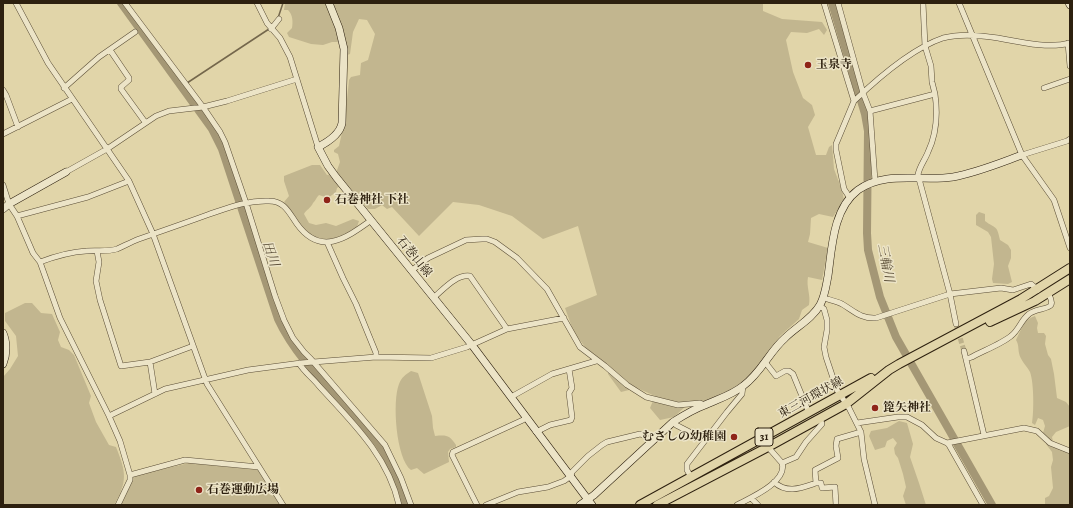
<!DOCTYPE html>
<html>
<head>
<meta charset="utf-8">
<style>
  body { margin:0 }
  #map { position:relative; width:1073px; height:508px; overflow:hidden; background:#e1d5a9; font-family:Alegreya,serif }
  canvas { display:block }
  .frame { position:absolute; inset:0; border:4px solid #2d200f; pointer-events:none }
</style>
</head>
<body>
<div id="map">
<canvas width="1073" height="508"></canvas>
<div class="frame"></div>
</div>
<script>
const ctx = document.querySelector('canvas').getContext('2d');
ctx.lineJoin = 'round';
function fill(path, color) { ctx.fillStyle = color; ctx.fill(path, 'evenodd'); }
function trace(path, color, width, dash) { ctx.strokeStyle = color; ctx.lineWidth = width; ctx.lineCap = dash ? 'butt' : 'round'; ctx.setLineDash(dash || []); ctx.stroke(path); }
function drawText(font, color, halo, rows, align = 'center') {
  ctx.font = font + ' Alegreya,"Noto Serif JP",serif'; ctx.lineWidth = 3; ctx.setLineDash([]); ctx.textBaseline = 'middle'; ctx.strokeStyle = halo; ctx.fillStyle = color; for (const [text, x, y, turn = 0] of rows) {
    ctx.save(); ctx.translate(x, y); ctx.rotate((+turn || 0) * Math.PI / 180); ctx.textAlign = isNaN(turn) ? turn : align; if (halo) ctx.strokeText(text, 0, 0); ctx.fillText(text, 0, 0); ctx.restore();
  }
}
const green = new Path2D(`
  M285 3H763V11L782 19 822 22 827 30 824 35 819 29 807 33 791 32 786 40 793 72 803 98 812 105 815 115 808 127 816 155H826L829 147 832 145 834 169 842 190 844 200 833 217 819 214 811 218 810 234 808 242 828 248 822 280 808 277C806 287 811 295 809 305L802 310 799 319 780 336 744 382 723 394 701 402 689 403 674 417 660 420 650 408 655 396 637 388 621 392 608 374V365L586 348 574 333 565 308 597 295 578 226 543 239 512 216 479 205 453 202 419 236 392 207 387 209 382 205 375 209H368L349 187 343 184 337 188 336 192 328 198 319 195C316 198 316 200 313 203 311 208 306 210 304 214L309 223 316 225 326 223 336 226 353 219 359 221 357 227C351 230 344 235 337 237 310 247 298 220 284 202L289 196 284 181V176L312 165H320L327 175 336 173 340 162 338 154 334 152V150L339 146 345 119 349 80 351 77 360 75 361 63 368 60 375 34 367 20 359 19 353 32 350 54 347 55 345 42H332L323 45 311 44 289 37 287 33 292 28C293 22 293 15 288 10H284Z
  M979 212 985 214V221C995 229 997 224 1000 240L1008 245 1011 250V258L1008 266 1012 282 1008 284 993 283 992 279 994 264 991 237 988 232 976 225V215Z
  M25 303H32L41 313 52 314 60 332 58 340 61 347 69 350 74 355 91 396 89 403 96 422 109 445 116 447C126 472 128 481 114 505H3V377L10 369 18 356 16 336 5 321V313Z
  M1035 316 1038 323 1037 328 1038 333H1044L1046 336 1045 344 1048 355 1051 359 1054 374 1057 398 1066 402 1070 407V426L1056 432 1052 437 1054 446 1070 454 1069 505H1045V498L1049 496 1053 488 1051 467 1053 460 1052 452 1046 444V437L1043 433 1045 426 1043 420 1038 418 1035 425 1032 423C1034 412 1034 383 1030 372 1027 366 1020 360 1019 353 1018 348 1019 345 1016 340 1021 330 1024 319 1035 316Z
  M411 371 418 373 432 416 433 428 435 436C447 435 449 435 456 445V447L450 449 448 452 449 462 424 474 417 468 411 470C396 459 392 401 399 384 402 377 405 375 411 371Z
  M899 421 907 423 913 444 910 457 919 483 926 505H906L903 496 906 487 903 474 898 458 895 454 894 448 897 443 893 438 887 441 885 447 875 450 869 436 871 431 887 428Z
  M189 463 258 470 281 505H120L133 476Z`);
const stream = new Path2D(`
  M278 18 283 3
  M187 83 269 29`);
const river = new Path2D(`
  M121 3 212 129 222 149 278 319C300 366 341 397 373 437 389 456 398 481 406 505
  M832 3 865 114 868 131 867 233 868 250 880 297 896 337 992 505`);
const streetTunnel = new Path2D(`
  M956 324 964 351`);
const street = new Path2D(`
  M16 3 48 63 129 181 153 234 207 384 283 505
  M125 3 203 107 220 132 225 142 246 203 275 296 284 320 293 338 304 352 310 358 385 445 401 478 411 505
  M257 3 267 23 280 38 290 57 318 147
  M824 3 854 101 836 144V150L844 189 850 198
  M838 3 863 93 870 111 935 94 932 82 931 66 925 46 923 3
  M959 3 1022 155 1054 200 1070 248
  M271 29 279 19
  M1068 43 1070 66
  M110 50 129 78V80L121 87V89L145 122
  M64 88 99 57 135 32
  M1044 88 1070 79
  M3 90 6 95 18 127
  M935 94C938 115 937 133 928 152 925 160 919 167 918 175L950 294 956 324
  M854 101C877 79 913 48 943 38 961 33 980 35 998 38 1020 42 1048 49 1070 43
  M870 111 875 181
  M3 134 72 99
  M1022 155 1067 141 1070 139
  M66 172 107 149 156 116 169 111 203 107 227 101 297 79
  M3 185 9 204 17 216 33 253 40 262 60 318 109 416 120 441 130 475V480L118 505
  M17 216 88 197 129 181
  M327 242 343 278 356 304 376 353V357
  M97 251 99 262 96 281 100 300 121 366 150 362 193 346
  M40 262C56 256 69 252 86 251 96 250 107 252 117 249 124 246 131 242 139 239 162 231 185 223 207 215 228 208 247 200 269 201 285 201 289 213 297 224 320 256 345 239 370 221
  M411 271 428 258 466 240 482 239H487L495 242 517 258 547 289 580 347 605 366 627 385 646 397 678 405 700 403 705 405
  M433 298C443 290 456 274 470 276L507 329
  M824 298C830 300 836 301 842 304 854 311 861 319 876 318L950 294 1001 288 1013 290 1031 284 1038 290
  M820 306 824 309 827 320V330L824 347 826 357 837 390 849 408 861 432 864 459 875 505
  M964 351 984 435
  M966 359 972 357C983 351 1003 343 1011 336 1019 330 1021 320 1029 314 1034 309 1049 309 1051 305 1053 301 1050 297 1048 293
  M150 362 155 394
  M765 362 776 376 785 371H789L793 374 809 413
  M299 363C304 372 313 378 319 386 352 422 388 456 399 505
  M511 397 552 374 596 361 597 360
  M109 416 165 389 248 370 301 363 376 357 431 358 467 347 507 329 564 318
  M673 422 676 425 705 440
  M857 423 898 417H907L922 425 936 438 947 443 949 445 983 505
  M536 432 550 425 571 420 572 417 569 393 572 388 569 369
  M947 443 1024 428 1037 431 1050 443 1070 451
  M768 447 782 463
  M130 475 185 460 259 467
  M691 477 687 470V464L727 412 742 394 743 386
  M774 482C787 494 801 488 816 483L815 470 838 458 836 446 837 439 861 432
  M816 483H821L822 488 835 487 836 505
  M751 498 758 505
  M477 505 452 455 453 452 523 420 525 418
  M486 505 518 492 548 487 564 481 571 476 572 472 588 456 602 445 607 442 640 434 644 435 650 442
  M737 505C750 498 788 482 782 463L796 457 806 442 822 424 820 418`);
const secondary = new Path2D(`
  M329 3 339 28 344 49 342 123C340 134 328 142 318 147L328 166 336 177 472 345 592 505
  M1069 3 1070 5
  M3 209 9 204 66 172
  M3 333C7 342 7 354 3 364
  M580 505 594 495 673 422C684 415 694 409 705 405 718 399 732 395 743 386 761 373 769 352 785 338 796 327 812 319 820 305 825 296 826 286 828 276 832 247 833 209 858 190 886 170 921 182 953 177 976 173 1000 163 1022 155`);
const primary = new Path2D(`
  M990 322 1035 301 1070 279
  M640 505 871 378
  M657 505 768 447 846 404 889 370 899 364 1021 299 1070 268`);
const markers = [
  [808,65,4,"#8f2418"],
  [327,200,4,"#8f2418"],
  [875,408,4,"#8f2418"],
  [734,437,4,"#8f2418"],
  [199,490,4,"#8f2418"]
];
const shields = [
  [764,437,18]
];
const shieldNames = [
  ["31",764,437]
];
const poiNames = [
  ["玉泉寺",816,65],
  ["石巻神社 下社",335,200],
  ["箆矢神社",883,408],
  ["むさしの幼稚園",726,437,"right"],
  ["石巻運動広場",207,490]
];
const streetNames = [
  ["石巻山線",414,257,51],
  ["東三河環状線",811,398,-29]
];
const waterNames = [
  ["田川",270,254,71],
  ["三輪川",885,263,79]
];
fill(green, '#c2b68f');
trace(stream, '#74674c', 1.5);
trace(river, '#a49775', 8);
trace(streetTunnel, '#bdb18a', 5, [5, 2.5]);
trace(street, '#5a4d36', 6);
trace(secondary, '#2d200f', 8);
trace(primary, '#2d200f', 10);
trace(street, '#ece4c7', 5);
trace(secondary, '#ece4c7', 7);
trace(primary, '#e1d5a9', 8);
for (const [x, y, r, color] of markers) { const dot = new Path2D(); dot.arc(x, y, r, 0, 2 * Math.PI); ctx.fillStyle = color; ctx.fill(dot); trace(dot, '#ece4c7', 1.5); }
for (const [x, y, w] of shields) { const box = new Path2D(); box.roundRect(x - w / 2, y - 9, w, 18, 3); ctx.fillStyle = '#ece4c7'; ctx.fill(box); trace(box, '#2d200f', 1); }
drawText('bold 11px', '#2d200f', null, shieldNames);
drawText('bold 12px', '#2d200f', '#ece4c7', poiNames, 'left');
drawText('12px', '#2d200f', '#ece4c7', streetNames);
drawText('italic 13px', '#574a33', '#ece4c7', waterNames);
</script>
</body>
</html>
